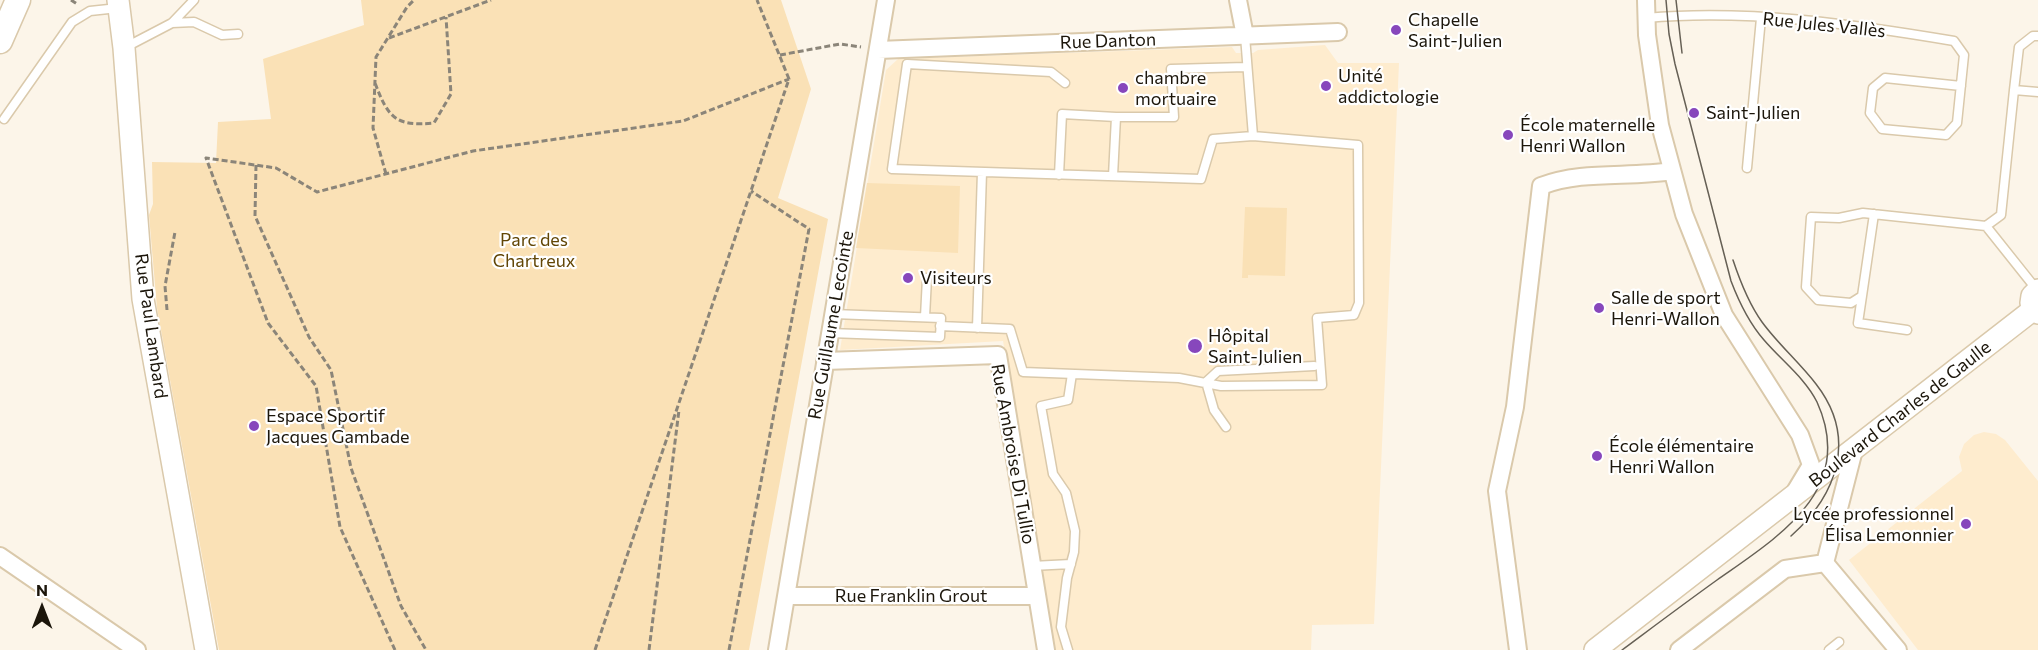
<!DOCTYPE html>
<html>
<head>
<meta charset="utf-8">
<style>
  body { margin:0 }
  #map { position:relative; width:2038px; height:650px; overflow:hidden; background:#fcf5e9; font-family:Commissioner,sans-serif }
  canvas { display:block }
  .north { position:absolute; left:12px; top:578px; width:60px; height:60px; -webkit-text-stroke:4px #fff; paint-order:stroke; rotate:0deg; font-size:16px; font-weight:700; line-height:24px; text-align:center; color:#1c160b }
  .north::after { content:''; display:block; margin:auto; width:21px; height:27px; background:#1c160b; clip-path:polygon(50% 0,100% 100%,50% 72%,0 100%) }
</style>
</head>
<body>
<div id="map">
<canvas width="2038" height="650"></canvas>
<div class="north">N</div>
</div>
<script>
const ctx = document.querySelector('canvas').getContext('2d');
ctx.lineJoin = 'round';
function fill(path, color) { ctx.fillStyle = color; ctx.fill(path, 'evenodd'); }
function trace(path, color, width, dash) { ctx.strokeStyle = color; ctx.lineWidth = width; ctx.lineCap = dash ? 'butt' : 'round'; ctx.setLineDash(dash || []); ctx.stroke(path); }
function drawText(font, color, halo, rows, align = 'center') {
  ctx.font = font + ' Commissioner,sans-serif'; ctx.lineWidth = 4.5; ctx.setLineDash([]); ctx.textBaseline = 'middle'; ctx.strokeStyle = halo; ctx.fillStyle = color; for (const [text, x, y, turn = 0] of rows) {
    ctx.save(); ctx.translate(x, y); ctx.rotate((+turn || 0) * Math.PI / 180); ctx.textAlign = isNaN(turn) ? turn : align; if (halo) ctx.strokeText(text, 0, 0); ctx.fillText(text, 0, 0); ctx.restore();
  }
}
const built = new Path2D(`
  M1325 45 1338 63H1399L1374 624 1312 625 1311 650H1055L1003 341 840 350 886 70 898 59 1232 47 1236 53H1253L1258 50Z
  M1984 432 1996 434 2005 440 2038 481V650H1918L1849 560 1962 471 1959 457 1964 444 1974 435Z`);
const green = new Path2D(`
  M361 0H781L811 89 778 198 828 219 749 650H219L157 308 149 215 153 204 152 162 216 163 218 122 271 119 263 59 364 25Z
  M867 183 960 186 958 253 856 248Z
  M1245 207 1287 208 1285 276 1248 275V278H1242Z`);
const path = new Path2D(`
  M71 0 77 4
  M389 38 491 0
  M780 55 840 44 861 47
  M375 83C388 117 395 127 434 123L451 94 446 17
  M256 165 255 216 309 337 331 370 351 468 401 606 426 650
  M386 174 373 128 376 57 407 7 414 0
  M167 310 165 286 175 232
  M395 650 340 527 316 386 268 323 206 158 276 168 317 192 473 151 683 121 789 79
  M595 650 789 79 757 0
  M649 650 679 410
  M729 650 809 229 751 191`);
const service = new Path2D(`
  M1646 18C1748 9 1853 24 1954 41L1964 55 1957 123 1946 135 1882 129 1870 113 1873 88 1885 78 1961 86
  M172 23 194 22 222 35 238 34
  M126 47 172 23 194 0
  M1065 83 1051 72 907 64 892 169 1201 179 1213 139 1253 136
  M2014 90 2019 47 2033 36H2038
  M1116 117H1174L1171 69 1246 67
  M4 119 72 22 90 11 118 8
  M1747 168 1761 18
  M1059 175 1062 114 1116 117 1113 176
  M1874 214 1862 296 1851 303 1818 300 1806 287 1811 217 1839 218 1863 213 1986 226 2001 215 2014 90 2038 92
  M1986 226 2037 290
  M1862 296 1858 323 1907 330
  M925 317 927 278
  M940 326 1010 329 1023 372 1179 378 1221 386 1322 385 1317 318 1354 315 1359 303 1358 145 1253 136 1245 36
  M977 328 982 172
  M830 333 940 337 941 318 833 314
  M1226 427 1214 410 1206 382 1218 371 1314 366
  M1032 566 1071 564
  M1068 650 1061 627 1067 578 1074 552 1075 531 1066 493 1053 474 1041 406 1068 400 1072 374
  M1829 650 1839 642`);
const minor = new Path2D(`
  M1238 0 1245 36
  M1646 0 1647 35 1660 125 1684 214 1724 315 1800 435 1811 465 1796 490
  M878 50 1338 32
  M825 361 998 355 1046 650
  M0 556 137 650
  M1825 563 1854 450
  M1825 563 1898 650
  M786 596H1037
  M777 650 886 0
  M1518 650 1497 491 1515 407 1541 186C1583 170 1628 178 1672 171
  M1679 650 1785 569 1825 563`);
const tertiary = new Path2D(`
  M118 0 124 48 143 299 206 650
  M2038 290 2032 296 2031 303 2038 313
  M1595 650 2034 309`);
const secondary = new Path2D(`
  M0 41 18 0`);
const tram = new Path2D(`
  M1676 0 1682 53
  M1733 260C1740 281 1749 304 1762 322 1778 344 1799 362 1816 384 1858 438 1837 495 1791 536
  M1622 650C1653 627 1685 603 1717 580 1778 537 1857 490 1817 402 1805 378 1782 361 1764 340 1749 323 1739 302 1731 281L1675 64 1669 34 1666 0`);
const markers = [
  [1396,30,6,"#8747bc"],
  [1326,86,6,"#8747bc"],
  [1123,88,6,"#8747bc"],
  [1694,113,6,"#8747bc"],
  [1508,135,6,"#8747bc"],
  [908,278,6,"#8747bc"],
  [1599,308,6,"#8747bc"],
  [1195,346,8,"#8747bc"],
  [254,426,6,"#8747bc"],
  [1597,456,6,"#8747bc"],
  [1966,524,6,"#8747bc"]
];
const poiNames = [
  ["Chapelle",1408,20],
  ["Saint-Julien",1408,41],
  ["Unité",1338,76],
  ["addictologie",1338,97],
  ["chambre",1135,78],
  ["mortuaire",1135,99],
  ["Saint-Julien",1706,113],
  ["École maternelle",1520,125],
  ["Henri Wallon",1520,146],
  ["Visiteurs",920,278],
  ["Salle de sport",1611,298],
  ["Henri-Wallon",1611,319],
  ["Hôpital",1208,336],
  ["Saint-Julien",1208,357],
  ["Espace Sportif",266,416],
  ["Jacques Gambade",266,437],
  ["École élémentaire",1609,446],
  ["Henri Wallon",1609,467],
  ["Lycée professionnel",1954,514,"right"],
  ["Élisa Lemonnier",1954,535,"right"]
];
const streetNames = [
  ["Rue Jules Vallès",1824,25,6],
  ["Rue Danton",1108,41,-2],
  ["Rue Guillaume Lecointe",831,325,-80],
  ["Rue Paul Lambard",151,326,82],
  ["Boulevard Charles de Gaulle",1900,414,-38],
  ["Rue Ambroise Di Tullio",1013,454,80],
  ["Rue Franklin Grout",911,596]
];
const parkNames = [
  ["Parc des",534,240],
  ["Chartreux",534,261]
];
fill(built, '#feecce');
fill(green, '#fae1b6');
trace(service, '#dac9ab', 11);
trace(minor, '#dac9ab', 20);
trace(tertiary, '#dac9ab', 24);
trace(secondary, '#dac9ab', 27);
trace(path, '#8b8579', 3, [6, 3]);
trace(service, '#fff', 8);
trace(minor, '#fff', 16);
trace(tertiary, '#fff', 21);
trace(secondary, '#fff', 24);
trace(tram, '#666055', 1.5);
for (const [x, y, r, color] of markers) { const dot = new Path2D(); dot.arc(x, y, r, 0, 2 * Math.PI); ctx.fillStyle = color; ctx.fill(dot); trace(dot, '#fff', 2); }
drawText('18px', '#1c160b', '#fff', poiNames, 'left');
drawText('18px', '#1c160b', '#fff', streetNames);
drawText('18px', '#624606', '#fff', parkNames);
</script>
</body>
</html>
